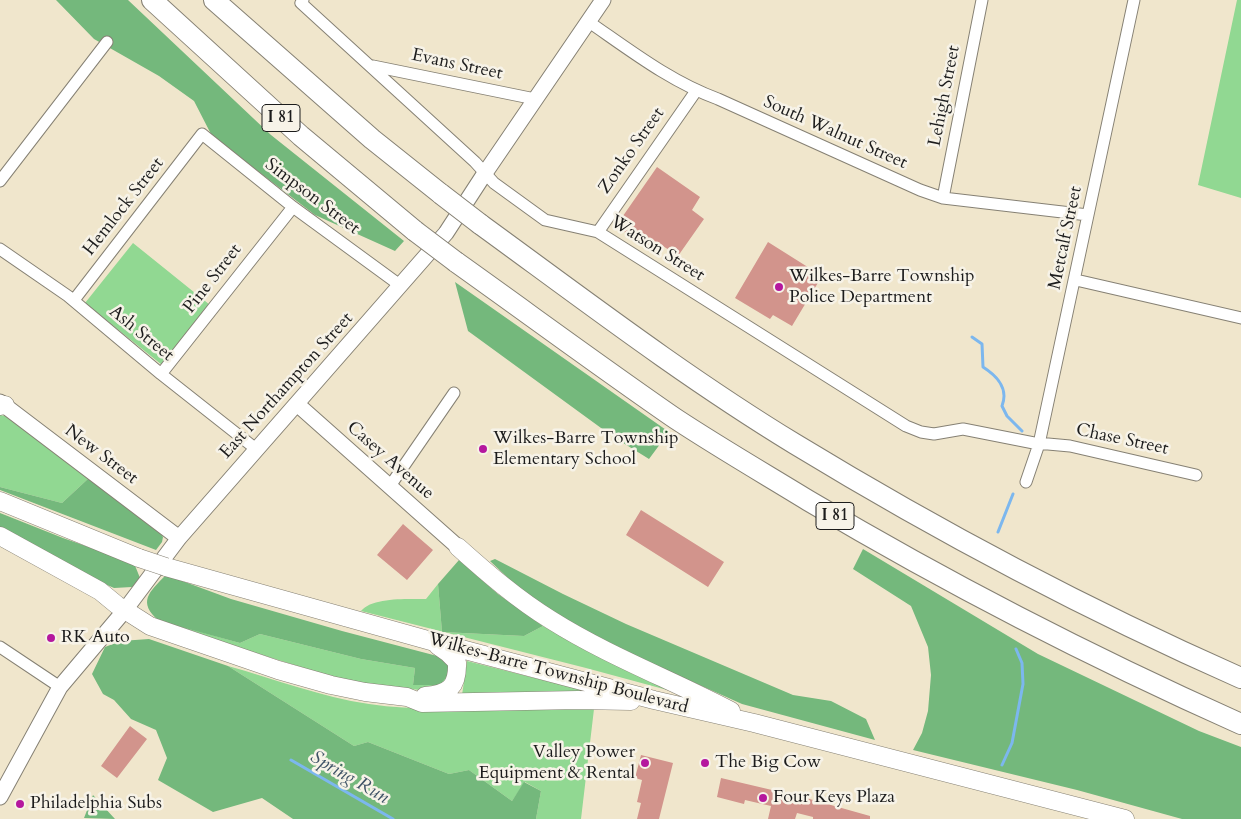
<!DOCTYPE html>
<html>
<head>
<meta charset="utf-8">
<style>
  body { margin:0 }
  canvas { display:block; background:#f0e6cc }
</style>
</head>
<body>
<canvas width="1241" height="819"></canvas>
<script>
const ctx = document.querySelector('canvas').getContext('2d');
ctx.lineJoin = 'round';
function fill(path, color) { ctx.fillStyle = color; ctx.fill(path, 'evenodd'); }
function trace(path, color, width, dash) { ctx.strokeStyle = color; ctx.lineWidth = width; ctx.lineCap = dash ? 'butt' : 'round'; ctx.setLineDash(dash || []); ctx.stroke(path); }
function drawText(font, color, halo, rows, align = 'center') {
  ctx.font = font + ' Cardo,serif'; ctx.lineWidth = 5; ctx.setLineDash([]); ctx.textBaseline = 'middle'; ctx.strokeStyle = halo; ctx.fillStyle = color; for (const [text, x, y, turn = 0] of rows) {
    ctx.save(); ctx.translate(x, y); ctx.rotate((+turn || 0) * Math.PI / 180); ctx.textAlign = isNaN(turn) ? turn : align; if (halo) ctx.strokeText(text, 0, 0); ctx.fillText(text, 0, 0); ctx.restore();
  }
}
const green = new Path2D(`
  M1237 0H1241V198L1198 185Z
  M133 243 210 305 162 365 85 303Z
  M0 415 11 417 90 477 62 503 0 487Z
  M438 584 442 632 524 636 543 626 603 659 671 691 586 668 361 611C372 597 408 599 426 599Z
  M169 623 240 643 260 634 361 659 415 668 413 685 450 672 447 683 427 691 358 682 333 677 169 626Z
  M467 661 602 695 519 692 462 695Z
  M228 666C275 679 321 697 369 704 427 713 486 706 544 706 561 707 578 708 594 709L581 819H536L541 791 525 782 512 801 469 770 449 774 368 742 354 746Z`);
const forest = new Path2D(`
  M56 0H128L271 135 404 241 395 251 315 215 212 136 194 101 159 76 94 39Z
  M455 282 669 432 649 459 612 436 468 331Z
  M90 477 159 531 163 537 162 542 156 550 0 490V487L62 503Z
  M0 513 63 538 134 563 140 578 132 587 114 588 91 578 0 528Z
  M863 549 1038 654 1199 731 1241 747V819H1182L1077 790 913 750 922 733 928 711 931 675 928 647 911 606 853 569Z
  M495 559 563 594 626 624 793 695 831 701 866 719 875 740 742 704 686 679 600 639 539 603 509 579 490 561Z
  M459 560 498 594 543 626 524 636 442 632 438 584Z
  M166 575 231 599 342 631 441 657 447 663 450 672 440 685H413L415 668 361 659 260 634 240 643 159 621C137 602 149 592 166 575Z
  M149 639 228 666 354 746 368 742 449 774 469 770 512 801 524 782 541 791 536 819H293L262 798 213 812 158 780 167 758 156 730 131 719 114 700 103 694 92 674 105 647 121 641Z
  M93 795 115 819 84 818Z`);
const stream = new Path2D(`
  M972 337 982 344 983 367C997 376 1009 388 1002 406L1007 416 1022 431
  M998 532 1013 494
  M291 760 393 819
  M1002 765 1012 743 1023 684 1022 663 1016 649`);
const building = new Path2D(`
  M657 167 700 197 692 210 704 219 678 256 657 242 651 251 616 226Z
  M768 242 822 276 792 326 773 315 770 319 735 298Z
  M641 510 724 562 708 587 626 535Z
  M403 524 433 550 407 580 377 555Z
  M130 726 147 739 117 778 101 766Z
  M641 755 673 763 659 819H637L641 803 637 802 642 780 635 778Z
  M721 778 806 798 870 816V819H813V817L797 813 795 819H768L771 806 745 800 744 804 717 797Z`);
const minor = new Path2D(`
  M303 0 301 3 475 162 494 183 545 220 598 232 906 426 921 432 934 434 963 429 1039 444H1048L1070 446 1196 475
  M589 22C631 51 671 82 718 99L920 190 943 198 1088 215
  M373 66 535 99
  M0 181 107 42
  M943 198 982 0
  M598 232 696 91
  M0 249 68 296 161 374 256 449
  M1076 280 1241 318
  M74 300 202 134 293 207 401 286
  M161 374 293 207
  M1026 482 1039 444 1134 0
  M390 486 454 393
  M0 647 60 687`);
const secondary = new Path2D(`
  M0 402 179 538
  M297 404 458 547
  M0 797 60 687 125 610 179 538 446 233 485 173 603 0`);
const primary = new Path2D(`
  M0 406 5 405
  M0 501 139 558
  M0 536 100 591 117 605 150 626 278 670 331 685 365 692 407 697 422 703 578 700 631 701
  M458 547C487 573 517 599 551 620 608 656 672 680 731 711
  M166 567 431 641 654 700 754 723 1125 819
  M425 696C449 694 458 687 457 662L448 653 438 646`);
const motorway = new Path2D(`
  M152 0 301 136 415 231
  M214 0 372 139 441 194
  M480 224C583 299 685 377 795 444 938 531 1087 610 1241 678
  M456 262C529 314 602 368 676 419 720 448 765 474 809 501 949 584 1093 658 1241 724`);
const primaryBridge = new Path2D(`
  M139 558 166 567`);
const motorwayBridge = new Path2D(`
  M441 194 480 224
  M415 231 456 262`);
const markers = [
  [779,287,5,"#b5179e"],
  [483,449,5,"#b5179e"],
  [51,638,5,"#b5179e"],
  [645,763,5,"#b5179e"],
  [705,763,5,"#b5179e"],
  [763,798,5,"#b5179e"],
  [20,804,5,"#b5179e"]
];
const shields = [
  [281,118,38],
  [835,516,38]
];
const shieldNames = [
  ["I 81",281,118],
  ["I 81",835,516]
];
const streetNames = [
  ["Evans Street",457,65,12],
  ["Lehigh Street",945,96,-79],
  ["South Walnut Street",835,133,24],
  ["Zonko Street",632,151,-55],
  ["Simpson Street",312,197,37],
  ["Hemlock Street",124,207,-52],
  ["Metcalf Street",1066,238,-78],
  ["Watson Street",657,249,32],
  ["Pine Street",213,279,-52],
  ["Ash Street",141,334,39],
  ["East Northampton Street",287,386,-48],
  ["Chase Street",1122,440,12],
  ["New Street",101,455,37],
  ["Casey Avenue",390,461,41],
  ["Wilkes-Barre Township Boulevard",558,674,15]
];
const poiNames = [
  ["Wilkes-Barre Township",789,277],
  ["Police Department",789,298],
  ["Wilkes-Barre Township",493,439],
  ["Elementary School",493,460],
  ["RK Auto",61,638],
  ["Valley Power",635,753,"right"],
  ["Equipment & Rental",635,774,"right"],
  ["The Big Cow",715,763],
  ["Four Keys Plaza",773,798],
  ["Philadelphia Subs",30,804]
];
const waterNames = [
  ["Spring Run",349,778,30]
];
fill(green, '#91d892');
fill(forest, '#74b87c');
trace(stream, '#7cb7ee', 3);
fill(building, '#d2948c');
trace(minor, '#868174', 13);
trace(secondary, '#868174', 17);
trace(primary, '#868174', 19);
trace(motorway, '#868174', 22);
trace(minor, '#fff', 11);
trace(secondary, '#fff', 15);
trace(primary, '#fff', 18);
trace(motorway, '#fff', 20);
trace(primaryBridge, '#868174', 19, []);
trace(motorwayBridge, '#868174', 22, []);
trace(primaryBridge, '#fff', 18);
trace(motorwayBridge, '#fff', 20);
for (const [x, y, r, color] of markers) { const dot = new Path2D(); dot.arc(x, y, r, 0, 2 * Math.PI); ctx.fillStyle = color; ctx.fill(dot); trace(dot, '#f7f3e8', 2); }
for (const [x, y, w] of shields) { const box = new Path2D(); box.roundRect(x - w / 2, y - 13.5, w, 27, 4); ctx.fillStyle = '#f7f3e8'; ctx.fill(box); trace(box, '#1c1c1c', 1); }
drawText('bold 16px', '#1c1c1c', null, shieldNames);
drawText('18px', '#1c1c1c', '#f7f3e8', streetNames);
drawText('18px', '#1c1c1c', '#f7f3e8', poiNames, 'left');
drawText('italic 19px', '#3e5266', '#f7f3e8', waterNames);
</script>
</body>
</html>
